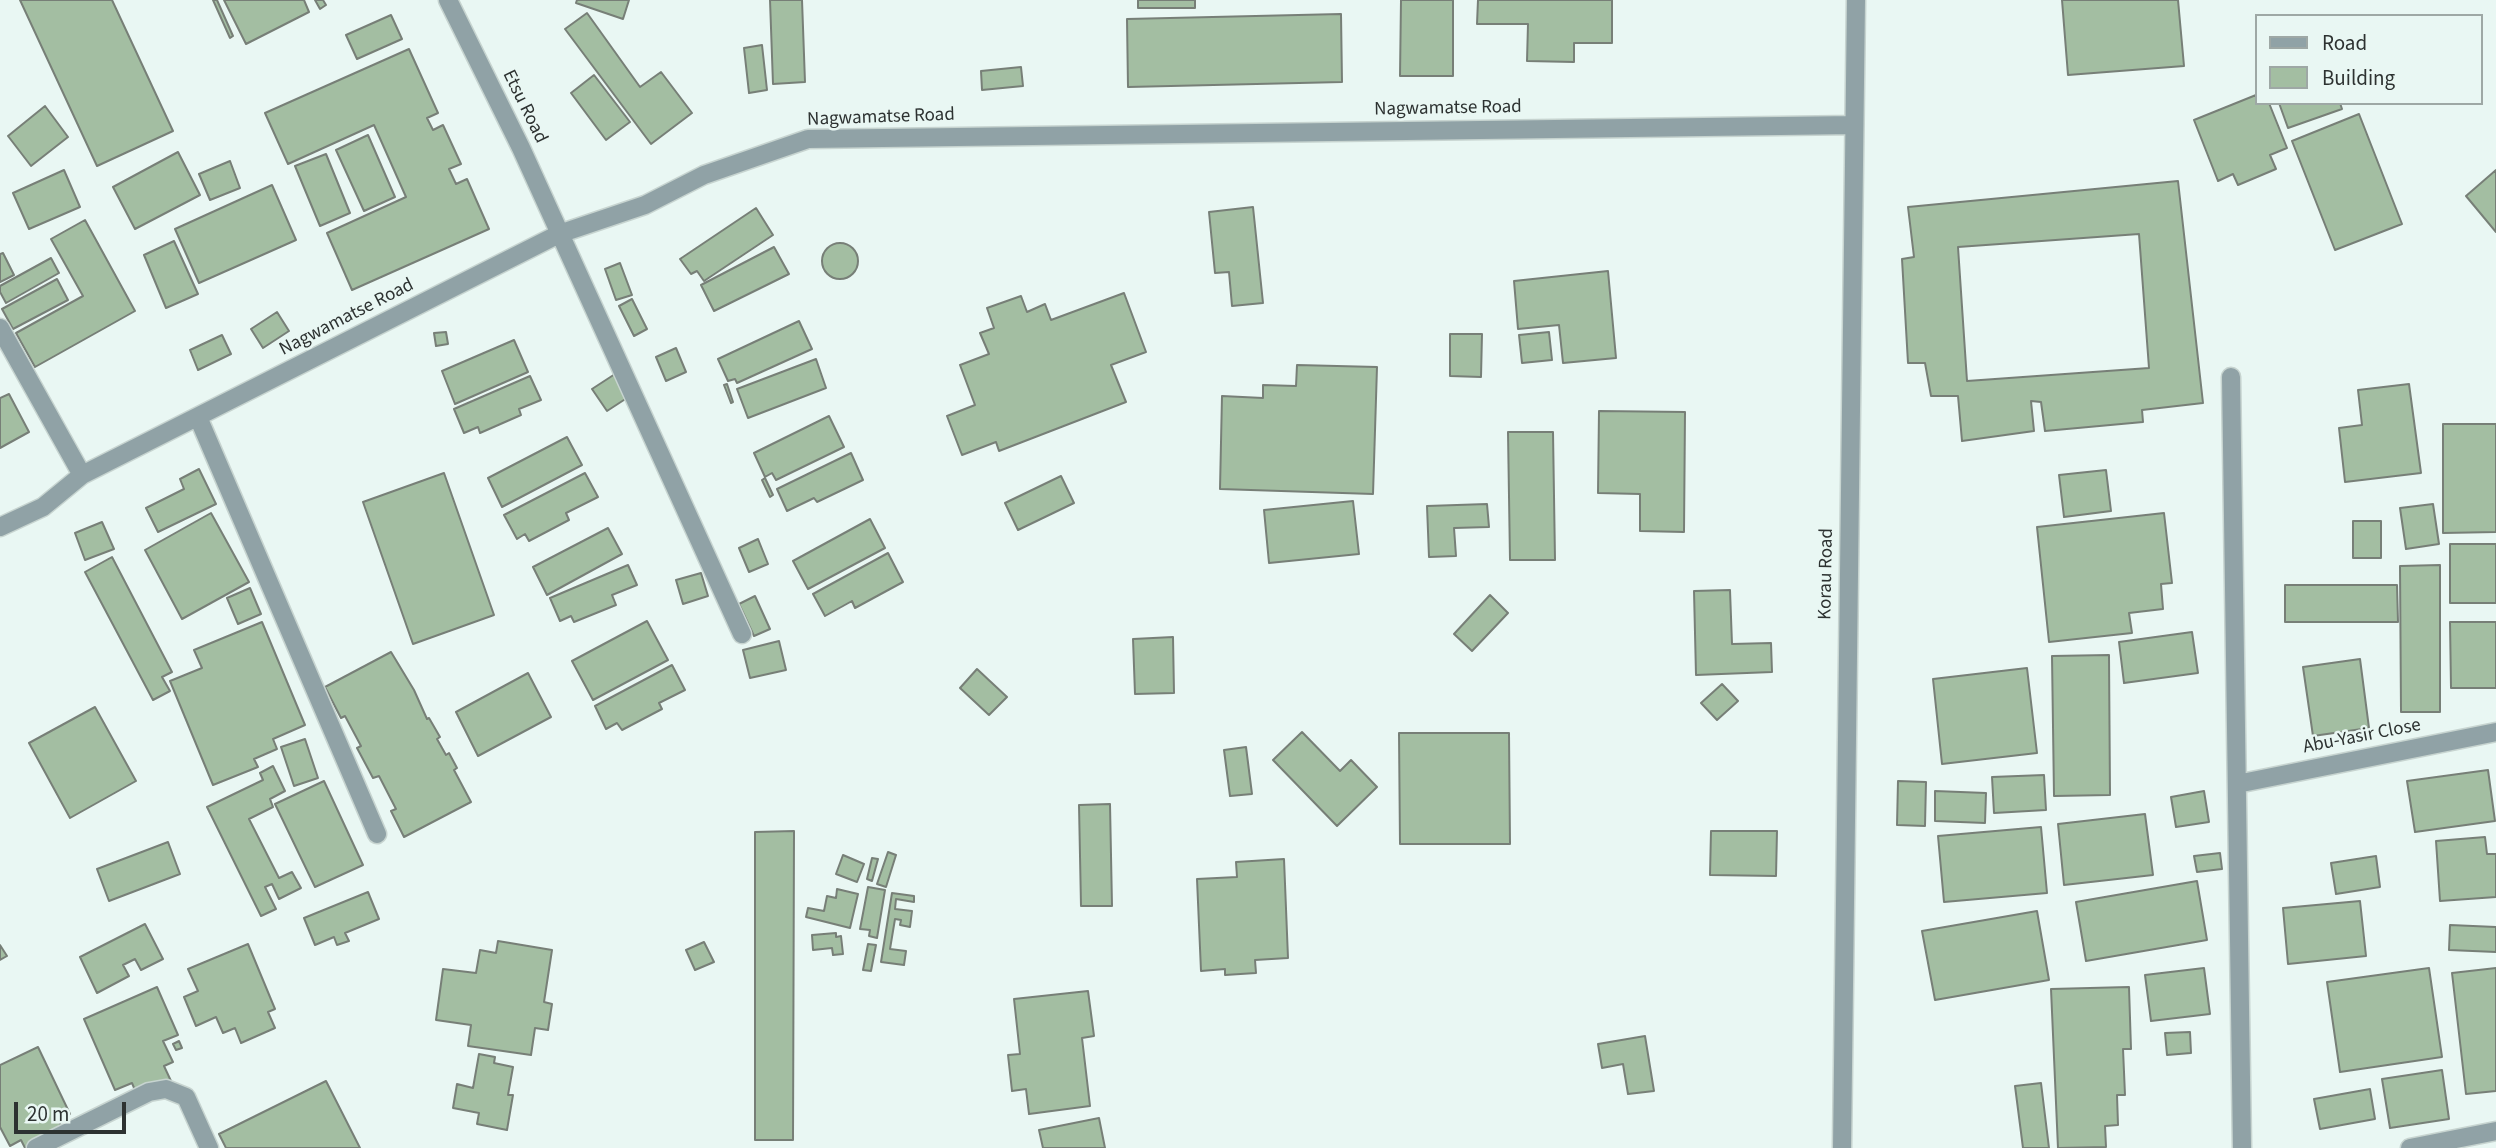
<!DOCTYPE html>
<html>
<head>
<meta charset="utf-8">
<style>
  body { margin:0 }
  #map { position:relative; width:2496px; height:1148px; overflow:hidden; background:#e9f7f3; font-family:"Source Sans 3",sans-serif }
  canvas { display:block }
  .legend { position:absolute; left:2255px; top:14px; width:228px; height:91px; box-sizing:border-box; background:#e9f7f3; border:2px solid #9ea8a5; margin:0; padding:9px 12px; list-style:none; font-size:21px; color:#2d3231 }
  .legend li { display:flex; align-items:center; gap:14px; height:35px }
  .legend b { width:35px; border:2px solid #9ea8a5 }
  .scale { position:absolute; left:14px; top:1102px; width:112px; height:32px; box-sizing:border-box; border:4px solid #2d3231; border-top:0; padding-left:9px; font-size:21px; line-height:24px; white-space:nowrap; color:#2d3231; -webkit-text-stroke:5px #e9f7f3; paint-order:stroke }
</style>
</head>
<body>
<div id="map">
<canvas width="2496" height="1148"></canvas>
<ul class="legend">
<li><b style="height:9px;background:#90a2a6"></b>Road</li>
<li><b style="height:19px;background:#a3bea2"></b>Building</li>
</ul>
<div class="scale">20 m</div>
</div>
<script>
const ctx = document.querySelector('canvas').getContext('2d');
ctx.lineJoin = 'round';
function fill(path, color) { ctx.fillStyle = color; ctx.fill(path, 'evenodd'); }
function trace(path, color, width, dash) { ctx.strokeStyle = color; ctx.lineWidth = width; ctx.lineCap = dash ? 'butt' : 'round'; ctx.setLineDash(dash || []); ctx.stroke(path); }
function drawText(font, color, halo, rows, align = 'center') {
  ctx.font = font + ' "Source Sans 3",sans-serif'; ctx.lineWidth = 5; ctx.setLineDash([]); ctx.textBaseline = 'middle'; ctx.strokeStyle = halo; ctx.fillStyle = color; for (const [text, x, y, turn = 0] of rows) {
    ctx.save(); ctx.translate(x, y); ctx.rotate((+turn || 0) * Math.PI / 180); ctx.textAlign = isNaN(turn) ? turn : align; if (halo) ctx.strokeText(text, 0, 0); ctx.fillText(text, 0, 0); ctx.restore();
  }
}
const building = new Path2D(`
  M20 0H112L173 131 97 166Z
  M213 0H217L233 36 230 38Z
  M224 0H304L309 12 246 44Z
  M315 0H323L326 5 320 9Z
  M577 0H629L623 19 576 3Z
  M770 0H802L805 82 773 84Z
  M1138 0H1195V8H1138Z
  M1401 0H1453V76H1400Z
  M1478 0H1612V43H1574V62L1527 61 1528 24H1477Z
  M2062 0H2178L2184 66 2068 75Z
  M587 13 640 87 661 72 692 113 651 144 565 29Z
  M1341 14 1342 82 1128 87 1127 19Z
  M391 15 402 39 357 59 346 35Z
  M762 45 767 90 749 93 744 48Z
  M409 49 438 113 427 118 433 130 443 125 461 164 449 169 456 184 467 179 489 229 352 290 327 233 406 197 374 125 288 164 265 113Z
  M1021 67 1023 86 982 90 981 71Z
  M594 75 630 122 606 140 571 93Z
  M2256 95V103H2269L2287 148 2270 155 2276 169 2238 185 2233 174 2218 181 2194 120Z
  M2279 103H2340L2342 109 2288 128Z
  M45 106 68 137 31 166 8 136Z
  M2359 114 2402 224 2335 250 2292 141Z
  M368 135 395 197 364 211 336 150Z
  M178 152 200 195 135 229 113 187Z
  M326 154 350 213 320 226 295 166Z
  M230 161 240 188 210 200 199 174Z
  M64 170 80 207 29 229 13 193Z
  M2496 170V232L2466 196Z
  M2178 181 2203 403 2142 410 2143 422 2045 431 2041 402 2031 401 2034 431 1962 441 1958 396H1931L1925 363H1908L1902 259 1914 257 1908 207ZM2139 234 2149 368 1967 381 1958 247Z
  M272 185 296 240 199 283 175 229Z
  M1253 207 1263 303 1232 306 1229 272 1215 273 1209 212Z
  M756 208 773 235 704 281 697 271 691 274 680 259Z
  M85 220 135 311 35 367 16 333 83 296 51 239Z
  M174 241 198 294 166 308 144 255Z
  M822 261a18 18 0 1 1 36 0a18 18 0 1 1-36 0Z
  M774 247 789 274 714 311 701 285Z
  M3 253 14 275 0 282V254Z
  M51 258 59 273 6 303 0 292V286Z
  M620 263 632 295 616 300 605 269Z
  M1608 271 1616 358 1563 363 1559 325 1518 329 1514 281Z
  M57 279 68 300 13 329 2 309Z
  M1124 293 1146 352 1111 365 1126 402 999 451 996 442 962 455 947 416 975 405 960 365 989 354 980 333 994 328 987 308 1021 296 1027 312 1045 304 1051 320Z
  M632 299 647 329 634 336 619 306Z
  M277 312 289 331 263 348 251 329Z
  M799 321 812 349 737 383 735 379 728 381 718 359Z
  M446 332 448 344 436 346 434 333Z
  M1549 332 1552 360 1522 363 1519 335Z
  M1450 334H1482L1481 377 1450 376Z
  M222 335 231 354 198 370 190 350Z
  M514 340 528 372 455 404 442 371Z
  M676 348 686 372 666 381 656 357Z
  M816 359 826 388 748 418 737 389Z
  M1297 365 1377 367 1373 494 1220 489 1222 396 1263 398V385L1296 386Z
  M615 374 630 396 607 411 592 389Z
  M530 376 541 400 519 409 521 415 480 433 478 427 464 433 454 409Z
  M727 384 733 402 731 403 724 385Z
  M2409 384 2421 473 2345 482 2339 428 2362 425 2358 390Z
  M9 394 29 432 0 448V398Z
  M1599 411 1685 412 1684 532 1640 531V494L1598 493Z
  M829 416 844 447 776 480 772 473 765 477 754 453Z
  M2443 424H2496V532L2443 533Z
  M1508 432H1553L1555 560H1510Z
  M567 437 582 465 502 507 488 478Z
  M851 453 863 480 817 502 814 498 787 511 777 489Z
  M199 469 216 504 158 532 146 508 184 489 180 479Z
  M2106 470 2111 511 2064 517 2059 475Z
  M444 473 494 615 413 644 363 502Z
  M585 473 598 497 566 513 569 520 529 541 525 534 517 539 504 515Z
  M1061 476 1074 503 1018 530 1005 503Z
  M765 478 773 495 770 497 762 480Z
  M1353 501 1359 554 1269 563 1264 510Z
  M1487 504 1489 527 1454 528 1456 556 1429 557 1427 506Z
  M2433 504 2439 544 2406 549 2400 508Z
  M211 513 249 582 182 619 145 550Z
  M2164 513 2172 583 2161 584 2163 609 2129 613 2132 633 2049 642 2037 527Z
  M870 519 885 548 808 589 793 561Z
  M2353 521H2381V558H2353Z
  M102 522 114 549 85 560 75 533Z
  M608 528 622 554 547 595 533 567Z
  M758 539 768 564 749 572 739 548Z
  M2450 544H2496V603H2450Z
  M888 553 903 582 855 608 852 601 825 616 813 594Z
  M112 557 172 672 162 677 170 691 153 700 85 572Z
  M628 565 637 585 612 595 616 605 574 622 571 616 560 621 550 598Z
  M2440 565V712H2401L2400 566Z
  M701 573 708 596 683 604 676 580Z
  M2285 585H2397L2398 622H2285Z
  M250 588 261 614 238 624 227 598Z
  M1730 590 1732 644 1771 643 1772 672 1696 675 1694 591Z
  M1490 595 1508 613 1472 651 1454 634Z
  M755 596 770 629 754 636 739 604Z
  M647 621 668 660 593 700 572 661Z
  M262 622 305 725 273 739 277 749 254 759 258 767 213 785 170 681 202 668 194 650Z
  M2450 622H2496V688H2451Z
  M2192 632 2198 673 2124 683 2119 642Z
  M1173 637 1174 693 1135 694 1133 639Z
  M779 641 786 670 750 678 743 650Z
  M391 652 414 690 427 719 429 718 440 737 437 739 446 755 449 753 457 768 454 770 471 802 404 837 391 811 396 809 379 776 373 778 357 748 361 746 345 716 341 718 325 687Z
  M2109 655 2110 795 2054 796 2052 656Z
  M2360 659 2369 728 2313 736 2303 667Z
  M672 665 685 690 659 703 662 709 622 730 617 723 606 729 595 706Z
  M2027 668 2037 753 1942 764 1933 679Z
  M977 669 1007 697 989 715 960 688Z
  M528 673 551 717 478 756 456 712Z
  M1722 684 1738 701 1717 720 1701 703Z
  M95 707 136 781 70 818 29 743Z
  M1302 732 1340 771 1351 760 1377 787 1337 826 1273 760Z
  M1399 733H1509L1510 844H1400Z
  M305 739 318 778 294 786 281 747Z
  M1246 747 1252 794 1230 796 1224 750Z
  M273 766 285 791 270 799 273 807 249 819 279 878 292 872 301 888 279 899 272 884 265 887 276 909 261 916 207 807 263 780 260 773Z
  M2488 770 2495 821 2415 832 2407 781Z
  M2044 775 2046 810 1994 813 1992 777Z
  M324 781 363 865 315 887 275 804Z
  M1898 781 1926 782 1925 826 1897 825Z
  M1935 791 1986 793 1985 823 1935 821Z
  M2204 791 2209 822 2176 827 2171 797Z
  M1110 804 1112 906H1081L1079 805Z
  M2145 814 2153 875 2064 885 2058 824Z
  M2041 827 2047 893 1944 902 1938 836Z
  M794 831 793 1140H755V832Z
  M1711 831H1777L1776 876 1710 875Z
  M2485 837 2487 854H2496V897L2440 901 2436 841Z
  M168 842 180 874 109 901 97 869Z
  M888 852 896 855 886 887 877 884Z
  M2220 853 2222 869 2197 872 2194 856Z
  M843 855 864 864 857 882 836 874Z
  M2376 856 2380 887 2336 894 2331 863Z
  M872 858 878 859 872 881 867 879Z
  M1284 859 1288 958 1255 960 1256 973 1225 975V969L1201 971 1197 879 1237 877 1236 862Z
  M2197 881 2207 940 2086 961 2076 902Z
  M868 887 885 890 877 938 869 936 870 930 860 929Z
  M837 889 858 894 850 928 806 917 808 908 824 911 827 896 836 898Z
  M368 892 379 919 345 933 349 941 337 945 334 937 315 945 304 918Z
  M892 893 914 896V902L896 899 895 909 912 911 910 927 900 925 901 920 895 919 890 949 906 951 904 965 881 962Z
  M2360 901 2366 956 2288 964 2283 908Z
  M2037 911 2049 980 1935 1000 1922 931Z
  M145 924 163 959 141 970 135 959 123 965 129 976 97 993 80 957Z
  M2450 925 2496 927V952L2449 950Z
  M836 933V937L841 936 843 954 833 955 832 948 813 950 812 935Z
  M498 941 552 950 544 1002 552 1004 548 1030 535 1028 531 1055 468 1046 471 1025 436 1020 443 969 476 973 480 950 496 953Z
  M704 942 714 962 695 970 686 950Z
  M248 944 275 1009 268 1012 275 1028 241 1043 235 1028 223 1033 216 1017 196 1026 184 997 198 991 188 969Z
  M868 944 876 945 871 971 863 970Z
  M0 945 7 956 0 960Z
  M2204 968 2210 1014 2151 1021 2145 975Z
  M2429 968 2442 1057 2340 1072 2327 982Z
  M2496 968V1091L2466 1094 2452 973Z
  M157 987 178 1035 163 1041 173 1062 164 1066 171 1081 137 1095 132 1083 115 1090 84 1019Z
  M2129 987 2131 1049H2123L2125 1095H2117L2118 1125 2105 1126 2106 1147 2058 1148 2051 989Z
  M1088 991 1094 1036 1082 1038 1090 1106 1029 1114 1026 1089 1012 1091 1008 1055 1020 1054 1014 999Z
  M2190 1032 2191 1053 2167 1055 2165 1033Z
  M1645 1036 1654 1091 1628 1094 1623 1064 1602 1068 1598 1044Z
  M179 1041 182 1048 176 1050 173 1044Z
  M38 1047 70 1114 58 1119 64 1132 30 1148H25L21 1140 10 1146 0 1127V1065Z
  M479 1054 495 1057 494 1063 513 1067 508 1095H513L507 1130 477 1124 479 1113 453 1108 457 1084 473 1088Z
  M2442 1070 2449 1119 2390 1128 2382 1079Z
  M326 1081 360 1148H226L219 1134Z
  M2041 1083 2049 1148H2023L2015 1086Z
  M2370 1089 2375 1119 2320 1129 2314 1099Z
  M1099 1118 1105 1148H1043L1039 1130Z`);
const minor = new Path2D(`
  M448 0 521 148 742 634
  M0 328 82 475
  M2231 377 2242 1148
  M198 417 377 834
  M0 527 43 507 82 475 559 234 645 205 704 175 808 139 1854 125
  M2237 784 2496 732
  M36 1148 149 1092 166 1089 186 1097 209 1148
  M1842 1148 1856 0
  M2410 1148 2496 1131`);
const streetNames = [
  ["Etsu Road",524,107,64],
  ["Nagwamatse Road",1448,109,-1],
  ["Nagwamatse Road",881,118,-2],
  ["Nagwamatse Road",347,318,-27],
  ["Korau Road",1827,574,-89],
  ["Abu-Yasir Close",2362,737,-11]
];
fill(building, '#a3bea2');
trace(building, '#777f77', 2);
trace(minor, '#c7d4d0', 21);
trace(minor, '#90a2a6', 18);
drawText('19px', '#2d3231', '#e9f7f3', streetNames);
</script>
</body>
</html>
